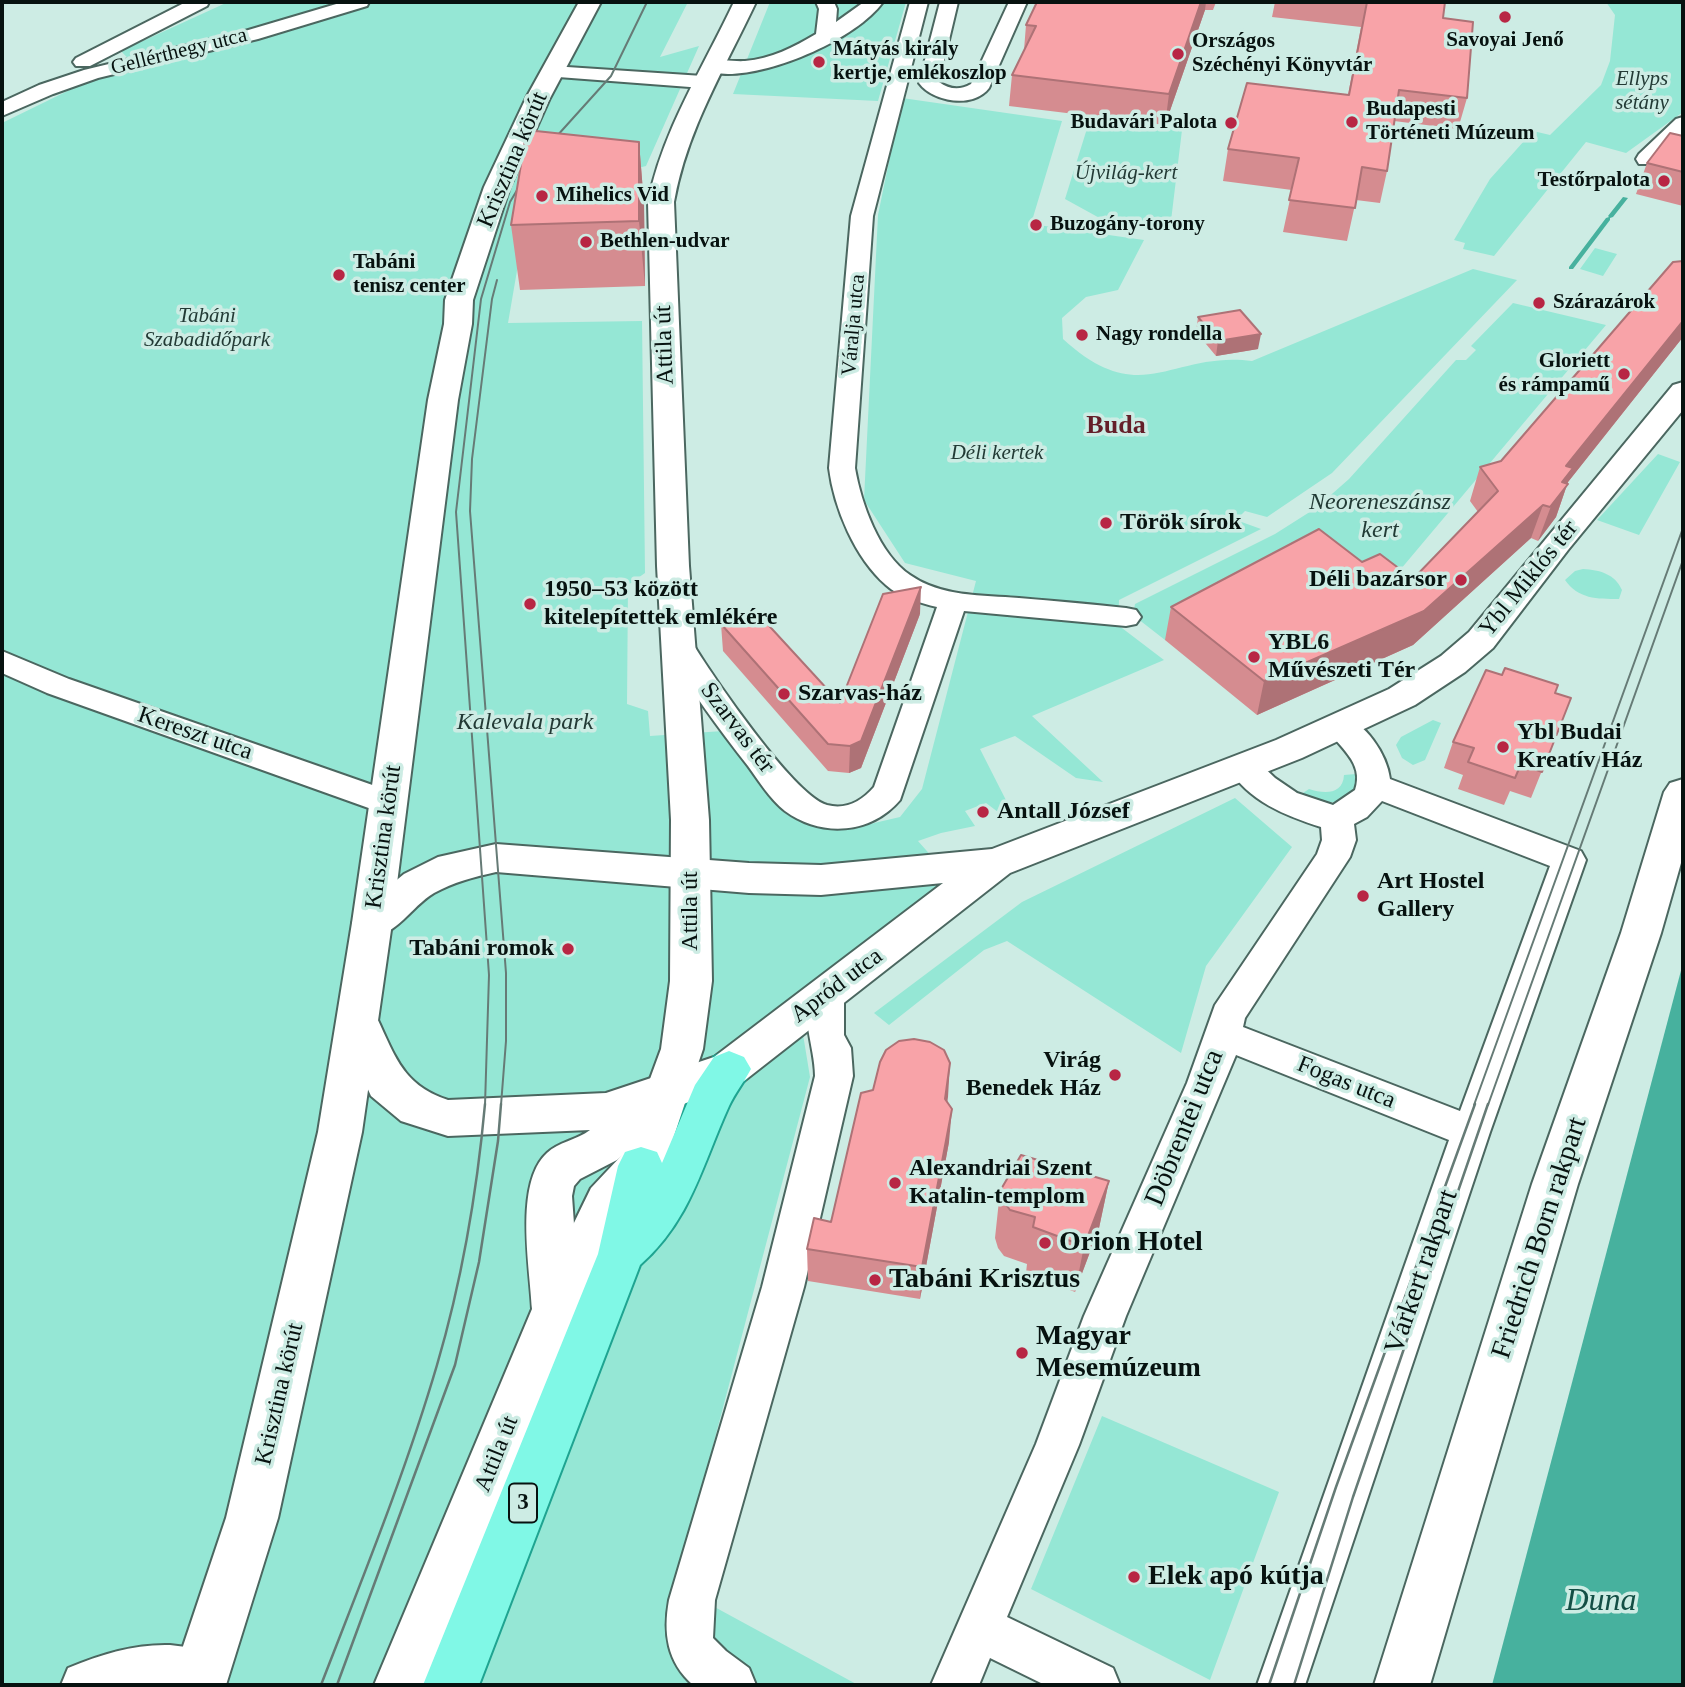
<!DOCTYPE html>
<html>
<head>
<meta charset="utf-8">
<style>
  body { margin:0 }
  #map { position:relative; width:1685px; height:1687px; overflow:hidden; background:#cdece4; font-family:Georgia,serif }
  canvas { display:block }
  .frame { position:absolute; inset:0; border:4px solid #071210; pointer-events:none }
</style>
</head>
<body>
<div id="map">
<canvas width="1685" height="1687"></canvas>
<div class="frame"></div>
</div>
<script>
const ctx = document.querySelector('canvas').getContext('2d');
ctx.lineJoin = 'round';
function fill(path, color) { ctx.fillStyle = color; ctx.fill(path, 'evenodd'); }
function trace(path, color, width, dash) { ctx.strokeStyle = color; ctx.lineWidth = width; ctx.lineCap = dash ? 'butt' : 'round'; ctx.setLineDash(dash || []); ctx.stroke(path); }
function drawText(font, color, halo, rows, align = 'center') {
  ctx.font = font + ' Georgia,serif'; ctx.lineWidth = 7; ctx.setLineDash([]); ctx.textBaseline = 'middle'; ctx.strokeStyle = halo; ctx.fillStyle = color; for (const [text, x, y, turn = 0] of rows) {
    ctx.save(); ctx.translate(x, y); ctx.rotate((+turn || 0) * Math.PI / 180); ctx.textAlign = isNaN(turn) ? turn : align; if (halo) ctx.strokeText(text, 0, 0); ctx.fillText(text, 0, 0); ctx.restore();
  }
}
const green = new Path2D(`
  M228 2H688L660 57 699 46 646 166 530 195 508 323 642 321 645 573 628 585 627 704 648 711 650 736 723 731 804 816 844 830 900 817 922 789 976 581 905 563 864 500 878 215 902 98 1062 121 1031 224 1144 240 1118 290 1086 297 1062 318 1063 339C1142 411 1170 351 1252 361L1473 269 1517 280 1332 473 1267 517 1245 511 1236 520 1261 529 1119 600 1118 625 1164 660 1032 716 1103 782 1076 778 1015 736 980 749 1012 812 1002 815 986 803 965 811 975 826 941 833 918 841 957 885 798 1004 810 1077 676 1586 858 1685H2V123L88 81 139 70 121 51Z
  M770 2H906L878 101 733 94Z
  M1606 2H1683V112L1626 153 1586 142 1494 256 1463 249 1465 243 1454 240 1490 179 1533 131 1550 135 1601 85 1610 61 1615 15Z
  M1090 119 1182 130 1170 229 1105 221 1065 199Z
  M1595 248 1617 254 1603 276 1580 269Z
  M1513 303 1606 325 1395 576 1238 602 1165 640 1133 615 1135 604 1275 534 1316 508 1349 479 1456 360H1466L1476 350 1471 346Z
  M1658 454 1680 462 1639 535 1597 520Z
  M1583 569C1600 570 1615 574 1622 590L1619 599C1597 599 1578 599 1565 580L1575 571Z
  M1433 720 1441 723 1425 760 1413 765 1402 758 1396 745 1401 737Z
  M1356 774C1358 813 1321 802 1297 797L1309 789C1324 794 1343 795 1344 775Z
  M1235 798 1292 847 1206 966 1181 1053 1007 941 984 950 889 1025 874 1013 1022 902Z
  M1102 1416 1279 1492 1210 1680 1031 1589Z`);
const water = new Path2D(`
  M1683 963V1685H1492Z`);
const stream = new Path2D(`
  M1623 197 1628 198 1613 217 1610 218V220L1573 269H1569V267L1606 218 1609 217 1608 216Z`);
const minor = new Path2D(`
  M186 2H209L207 6 90 66H76L73 62 76 58Z
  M343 2H369L367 6 258 39 98 78 53 94 2 116V102L39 85 84 70 245 31Z
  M816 2H834L837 9 836 22 864 2H883C856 39 774 74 728 74 719 73 709 75 703 67 711 57 732 62 745 61 771 59 794 47 816 34L819 9Z
  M910 2H928L873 216 855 468C861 503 879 554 910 575 941 597 983 595 1019 598 1055 601 1090 604 1126 608L1136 610 1141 617 1136 624 1126 626 964 611 900 800C871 834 822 838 785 811 770 799 759 781 748 766 718 728 690 689 665 648L669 641 680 638 691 641C712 675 793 795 827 805 846 810 862 801 874 787L937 607C920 603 899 597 886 585 855 558 834 508 829 468L851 216Z
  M940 2H958L939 82C949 89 959 91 971 84L1009 2H1027L989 88C973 109 933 102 919 83Z
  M552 66 703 76 710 78 713 82 710 86 703 88 545 76 542 72 545 68Z
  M1683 117V134L1655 164H1639L1636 159 1639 154 1676 119Z
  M2 651 69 679 401 795 405 803 401 811 389 815 377 811 47 693 2 673Z
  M1341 715C1365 722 1387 754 1390 779L1581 851 1586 860 1490 1132 1305 1685H1257L1449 1140 1236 1055 1126 1316 1079 1445 1007 1617 1113 1668 1120 1685H1045L990 1658 979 1685H931L1036 1444 1084 1316 1187 1083 1215 1005 1317 854 1322 840 1321 827C1286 816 1248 801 1228 767L1233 759 1244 756 1255 759 1275 778 1297 793 1333 805 1355 790C1365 762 1338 747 1325 726L1330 718ZM1382 801 1550 866 1460 1111 1243 1027 1245 1018 1350 857 1356 840 1354 824 1367 817Z
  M826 980 839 984 844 994V1035L851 1048 853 1076 804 1287 715 1600 713 1638 726 1651 749 1668 756 1685H693C667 1662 663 1633 669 1600L762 1287 815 1076C815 1046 798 1013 813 984Z
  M170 1645 202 1649 219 1656 226 1673 221 1685H61L68 1668C102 1654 134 1644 170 1645Z`);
const tertiary = new Path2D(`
  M1683 382V410L1568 550 1493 648 1465 672 1415 705 1302 758 1010 873 744 1081 673 1108 668 1117 617 1160 580 1179 574 1186 572 1196 580 1309 573 1324 556 1331 539 1324 532 1309C530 1267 514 1183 547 1153 558 1142 577 1140 590 1130L448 1136 401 1121 371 1096 337 1022 343 1010 358 1005 373 1010C394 1051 399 1084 448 1100L606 1093 714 1057 943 883 821 895 749 893 496 872C474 877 454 882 434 893 407 909 393 945 358 934L352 923 358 912 404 874 438 857 496 844 749 863 821 865 992 849 1276 740 1389 689 1441 656 1469 632 1673 385Z`);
const secondary = new Path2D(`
  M579 2H601L550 98 510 187 473 300 472 324 458 400 392 923 362 1132 278 1518 226 1685H170L226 1518 318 1132 352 923 428 400 444 324 445 300 484 187 526 98Z
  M734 2H756C725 68 687 129 674 202L689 566 709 820 712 981 703 1049 664 1166C653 1187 632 1199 622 1220 548 1370 492 1530 430 1685H374L532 1309 591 1188 622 1155 661 1049 670 981 671 820 657 566 648 202C663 129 703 68 734 2Z
  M1683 779V856L1661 933 1578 1184 1430 1685H1374L1532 1184 1621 933 1664 792 1670 783Z`);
const primary = new Path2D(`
  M729 1051 744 1057 751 1069C744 1082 735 1093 729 1106 702 1165 691 1220 640 1265L479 1685H423L598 1254 618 1166 625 1152 641 1147 657 1152 662 1163 695 1085 714 1057Z`);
const tramFar1 = new Path2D(`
  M547 147 611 76 647 2
  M497 280 492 299 472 459 470 511 506 973V1041L501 1105
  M485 1105 489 975 456 512 481 299 510 202 526 175
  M1474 1105 1683 528
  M1488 1105 1683 560`);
const tram = new Path2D(`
  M321 1685C362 1579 405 1474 437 1365 462 1280 477 1192 485 1104
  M337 1685 455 1365 479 1262 498 1141 501 1104
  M1269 1685 1336 1487 1475 1104
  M1294 1685 1353 1497 1488 1104`);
const wall = new Path2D(`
  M1037 2H1216L1213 10H1205L1165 125 1009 106 1012 75 1024 50 1026 25Z
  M1275 2H1445L1443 18 1467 98 1458 129 1394 121 1387 171 1380 203 1356 200 1347 241 1283 232 1292 190 1223 181 1228 149 1348 95 1361 27 1272 17Z
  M1683 136V206L1636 194 1647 163Z
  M639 142 644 204 645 286 520 290 511 225Z
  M1683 261V337L1568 482 1556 517 1538 541 1531 538 1413 645 1257 715 1165 640 1171 607 1362 562 1413 579 1478 512 1470 501 1480 467 1501 461Z
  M1198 317 1258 349 1216 356 1196 332Z
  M920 614 861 768 849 773 828 771 723 651 721 624 840 703Z
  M1556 693 1571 698 1531 798 1510 791 1504 805 1458 789 1463 775 1444 768 1453 742Z
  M873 1090 947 1102 949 1142 920 1299 808 1281 807 1249 831 1222Z
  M1109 1181 1099 1228 1075 1292 1026 1273 1027 1264 1004 1256 998 1248 995 1238 1000 1191Z`);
const shadedWall = new Path2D(`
  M1201 2H1206L1205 10 1165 125 1169 94Z
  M639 142 644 204 645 286 639 221Z
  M1683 321V337L1568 482 1556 517 1538 541 1566 466Z
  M1261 334 1258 349 1216 356 1218 341Z
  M1543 505 1531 538 1413 645 1257 715 1264 681Z
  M921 587 920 614 861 768 849 773 850 746Z
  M950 1063 948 1097 943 1133 945 1099Z
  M952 1109 949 1142 920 1299 922 1267Z
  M1109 1181 1099 1228 1075 1292 1084 1246Z`);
const building = new Path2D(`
  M1037 2H1201L1169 94 1012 75 1036 26 1026 25Z
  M1367 2H1445L1443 18 1473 22 1467 98 1399 90 1387 171 1362 167 1355 208 1289 200 1299 158 1228 149 1247 83 1349 95Z
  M536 131 639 142V221L511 225 526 134Z
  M1670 133 1683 136V172L1647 163Z
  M1683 261V321L1566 466 1573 468 1562 482 1568 484 1550 507 1543 505 1424 611 1264 681 1171 607 1319 529 1362 562 1380 554 1413 579 1498 491 1480 467 1501 461 1673 262Z
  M1240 310 1261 334 1218 341 1198 317Z
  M921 587 861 741 850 746 828 744 721 624 761 617 840 703 883 594Z
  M1505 668 1558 685 1555 693 1571 698 1542 772 1521 764 1515 778 1468 762 1474 748 1453 742 1486 670 1502 675Z
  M914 1039 930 1042 944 1050 950 1063 945 1099 952 1109 922 1267 807 1249 814 1218 831 1222 861 1093 873 1090 880 1062 886 1050 899 1041Z
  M1021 1155 1109 1181 1084 1246 1033 1227 1035 1217 1010 1210 1004 1202 1000 1191Z`);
const markers = [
  [1505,17,7,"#b82644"],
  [1178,54,7,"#b82644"],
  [819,62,7,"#b82644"],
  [1352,122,7,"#b82644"],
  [1231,123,7,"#b82644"],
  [1664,181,7,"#b82644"],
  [542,196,7,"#b82644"],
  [1036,225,7,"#b82644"],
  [586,242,7,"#b82644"],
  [339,275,7,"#b82644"],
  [1539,303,7,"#b82644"],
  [1082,335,7,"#b82644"],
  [1624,374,7,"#b82644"],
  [1106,523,7,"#b82644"],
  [1461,580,7,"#b82644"],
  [530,604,7,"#b82644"],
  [1254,657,7,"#b82644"],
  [784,694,7,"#b82644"],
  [1503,747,7,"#b82644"],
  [983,812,7,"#b82644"],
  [1363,896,7,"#b82644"],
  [568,949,7,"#b82644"],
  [1115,1075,7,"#b82644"],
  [895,1183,7,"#b82644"],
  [1045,1243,7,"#b82644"],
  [875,1280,7,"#b82644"],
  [1022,1353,7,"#b82644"],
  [1134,1577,7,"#b82644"]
];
const farPoinames = [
  ["Savoyai Jenő",1505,41,"center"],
  ["Országos",1192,42],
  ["Széchényi Könyvtár",1192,66],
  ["Mátyás király",833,50],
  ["kertje, emlékoszlop",833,74],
  ["Budapesti",1366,110],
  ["Történeti Múzeum",1366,134],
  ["Budavári Palota",1217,123,"right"],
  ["Testőrpalota",1650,181,"right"],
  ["Mihelics Vid",556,196],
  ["Buzogány-torony",1050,225],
  ["Bethlen-udvar",600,242],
  ["Tabáni",353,263],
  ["tenisz center",353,287],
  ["Szárazárok",1553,303],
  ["Nagy rondella",1096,335],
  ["Gloriett",1610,362,"right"],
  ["és rámpamű",1610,386,"right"]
];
const farStreetnames = [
  ["Gellérthegy utca",179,52,-14],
  ["Váralja utca",854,325,-85]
];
const farParknames = [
  ["Ellyps",1642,79],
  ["sétány",1642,103],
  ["Újvilág-kert",1126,173],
  ["Tabáni",207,316],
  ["Szabadidőpark",207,340],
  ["Déli kertek",997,453]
];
const shields = [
  [523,1503,28]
];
const shieldNames = [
  ["3",523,1503]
];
const streetNames = [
  ["Krisztina körút",513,160,-67],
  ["Attila út",665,345,-92],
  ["Ybl Miklós tér",1529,579,-51],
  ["Szarvas tér",737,728,53],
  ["Kereszt utca",195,734,19],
  ["Krisztina körút",384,837,-82],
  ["Attila út",691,911,-90],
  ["Apród utca",837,986,-37],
  ["Fogas utca",1346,1083,22],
  ["Krisztina körút",280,1394,-77],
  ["Attila út",497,1454,-68]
];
const parkNames = [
  ["Neoreneszánsz",1380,503],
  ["kert",1380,531],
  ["Kalevala park",525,723]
];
const poiNames = [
  ["Török sírok",1120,523],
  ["Déli bazársor",1447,580,"right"],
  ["1950–53 között",544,590],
  ["kitelepítettek emlékére",544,618],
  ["YBL6",1268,643],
  ["Művészeti Tér",1268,671],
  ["Szarvas-ház",798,694],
  ["Ybl Budai",1517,733],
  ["Kreatív Ház",1517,761],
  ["Antall József",997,812],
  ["Art Hostel",1377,882],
  ["Gallery",1377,910],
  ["Tabáni romok",554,949,"right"],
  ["Virág",1101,1061,"right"],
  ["Benedek Ház",1101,1089,"right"],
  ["Alexandriai Szent",909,1169],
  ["Katalin-templom",909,1197]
];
const farDistrictnames = [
  ["Buda",1116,426]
];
const nearStreetnames = [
  ["Döbrentei utca",1185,1128,-68],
  ["Friedrich Born rakpart",1540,1238,-72],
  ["Várkert rakpart",1422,1272,-71]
];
const nearPoinames = [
  ["Orion Hotel",1059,1243],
  ["Tabáni Krisztus",889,1280],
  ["Magyar",1036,1337],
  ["Mesemúzeum",1036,1369],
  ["Elek apó kútja",1148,1577]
];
const nearWaternames = [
  ["Duna",1601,1602]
];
fill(green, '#95e7d5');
fill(water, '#47b19e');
fill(stream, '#47b19e');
trace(minor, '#4b6760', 4);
trace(tertiary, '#4b6760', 4);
trace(secondary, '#4b6760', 4);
trace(primary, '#1fa491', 4);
fill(minor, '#fff');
fill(tertiary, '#fff');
fill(secondary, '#fff');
fill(primary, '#80f8e6');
trace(tramFar1, '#667b76', 2);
trace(tram, '#667b76', 2.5);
fill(wall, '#d58c90');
fill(shadedWall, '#ae7276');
fill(building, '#f8a3a8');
trace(building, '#ae7276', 2);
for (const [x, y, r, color] of markers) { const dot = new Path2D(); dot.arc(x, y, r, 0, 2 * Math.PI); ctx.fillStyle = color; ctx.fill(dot); trace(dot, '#cdece4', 2.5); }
drawText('bold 21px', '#071210', '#cdece4', farPoinames, 'left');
drawText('21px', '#071210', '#cdece4', farStreetnames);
drawText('italic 21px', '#223a35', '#cdece4', farParknames);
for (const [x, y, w] of shields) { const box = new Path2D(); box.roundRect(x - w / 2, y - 19.5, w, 39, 5); ctx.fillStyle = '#cdece4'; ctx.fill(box); trace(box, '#071210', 2); }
drawText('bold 23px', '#071210', null, shieldNames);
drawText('24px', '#071210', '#cdece4', streetNames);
drawText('italic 24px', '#223a35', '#cdece4', parkNames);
drawText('bold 24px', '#071210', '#cdece4', poiNames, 'left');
drawText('bold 26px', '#641f29', '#cdece4', farDistrictnames);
drawText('28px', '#071210', '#cdece4', nearStreetnames);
drawText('bold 28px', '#071210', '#cdece4', nearPoinames, 'left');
drawText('italic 32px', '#134f45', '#cdece4', nearWaternames);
</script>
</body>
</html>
